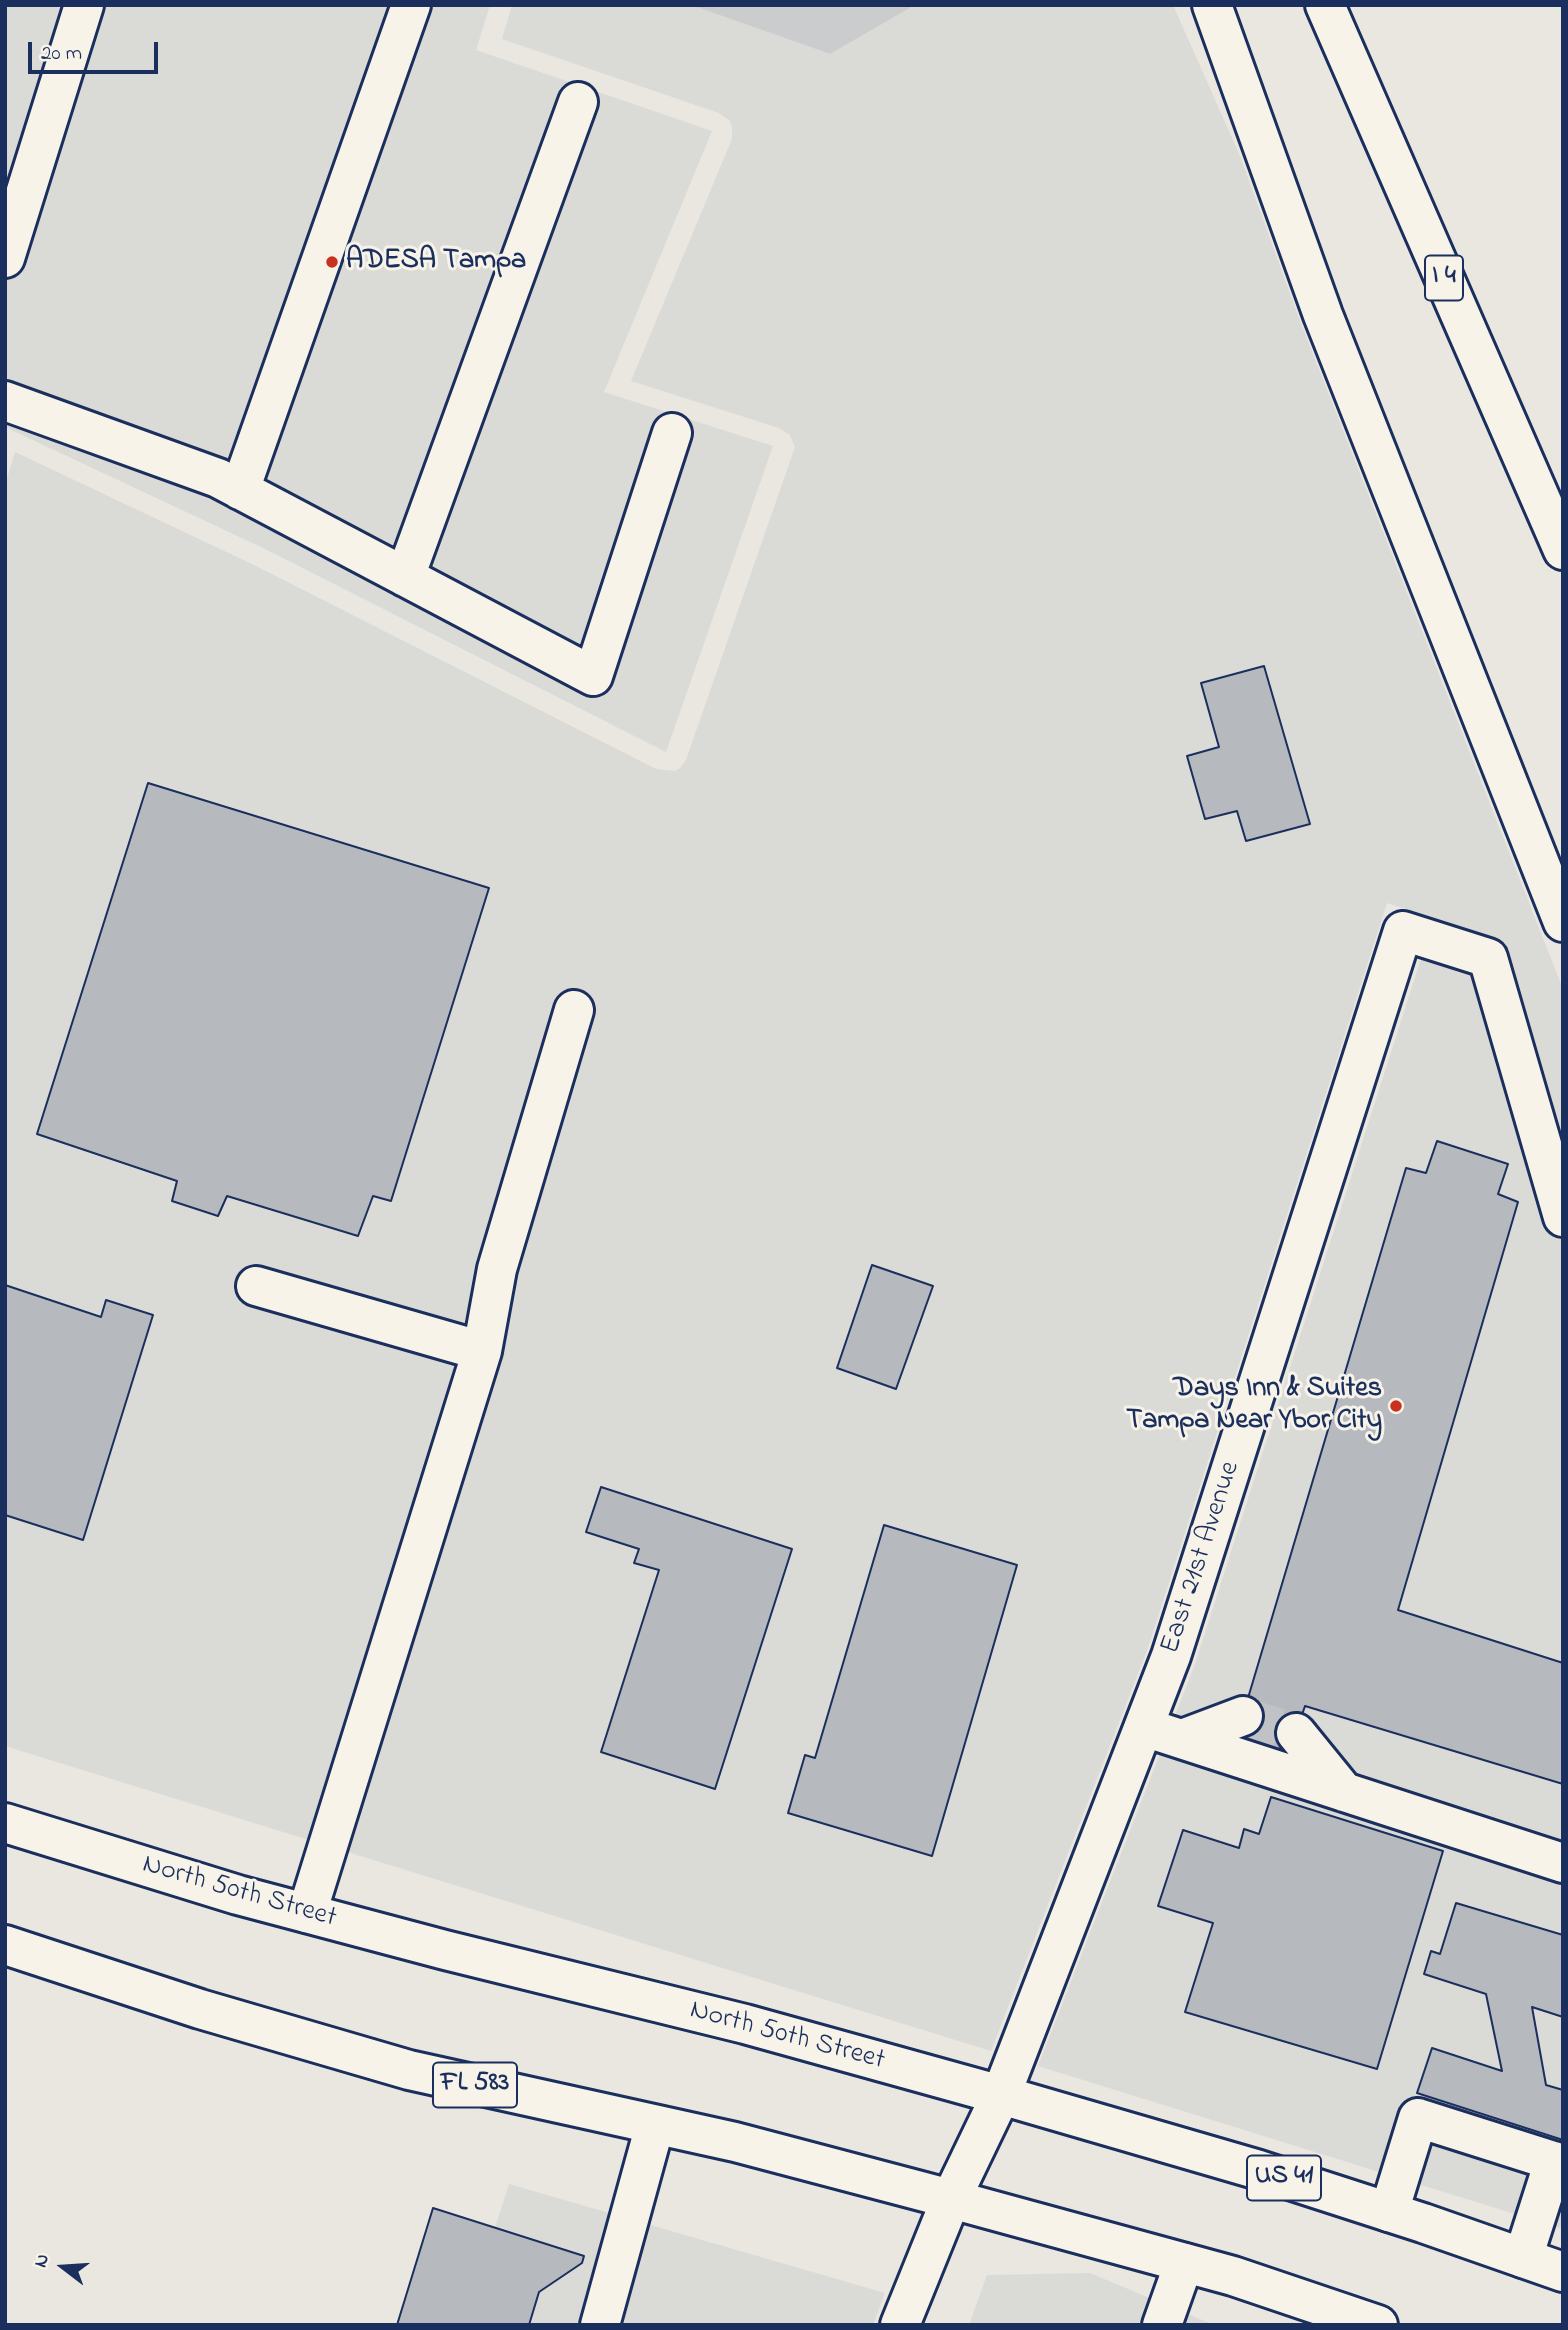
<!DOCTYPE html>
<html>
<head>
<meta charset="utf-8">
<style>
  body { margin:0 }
  #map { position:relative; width:1568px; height:2330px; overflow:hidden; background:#eae7e0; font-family:"Indie Flower",sans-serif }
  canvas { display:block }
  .frame { position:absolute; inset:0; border:7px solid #1b2f5e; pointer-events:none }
  .north { position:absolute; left:28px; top:2232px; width:70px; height:70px; -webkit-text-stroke:5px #f7f3e8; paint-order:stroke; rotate:287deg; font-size:19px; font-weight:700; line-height:28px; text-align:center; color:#1b2f5e }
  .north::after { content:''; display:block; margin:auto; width:24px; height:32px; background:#1b2f5e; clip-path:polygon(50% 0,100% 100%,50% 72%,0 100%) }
  .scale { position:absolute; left:28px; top:42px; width:130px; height:32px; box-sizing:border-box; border:4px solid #1b2f5e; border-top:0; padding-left:9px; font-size:21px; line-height:24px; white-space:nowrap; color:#1b2f5e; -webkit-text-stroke:5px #f7f3e8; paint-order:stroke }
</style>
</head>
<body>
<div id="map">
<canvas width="1568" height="2330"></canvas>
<div class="frame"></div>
<div class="north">N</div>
<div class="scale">20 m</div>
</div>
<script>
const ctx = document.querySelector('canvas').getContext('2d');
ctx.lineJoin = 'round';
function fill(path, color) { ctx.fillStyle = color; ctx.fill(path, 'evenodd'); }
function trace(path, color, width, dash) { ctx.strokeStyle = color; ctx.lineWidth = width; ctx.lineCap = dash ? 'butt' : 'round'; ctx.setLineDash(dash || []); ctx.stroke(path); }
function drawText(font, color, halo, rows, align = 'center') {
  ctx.font = font + ' "Indie Flower",sans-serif'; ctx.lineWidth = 6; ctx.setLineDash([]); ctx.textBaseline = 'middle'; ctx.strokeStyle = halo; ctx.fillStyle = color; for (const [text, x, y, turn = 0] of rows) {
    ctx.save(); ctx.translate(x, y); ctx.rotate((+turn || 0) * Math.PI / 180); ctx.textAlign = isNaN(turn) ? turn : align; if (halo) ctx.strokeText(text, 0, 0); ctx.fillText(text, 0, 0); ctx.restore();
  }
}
const built = new Path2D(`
  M5 5H490L476 50 712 131 604 392 773 446 666 752 263 548 5 427Z
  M512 5H691L830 54 915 5H1173L1240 156 1300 321 1563 989V2229L1038 2066 1195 1664 1434 918 1387 903 1148 1648 991 2051 5 1746V485L15 452 254 565 656 769 675 771 680 768 686 760 795 447 790 435 779 428 631 381 732 139V127L730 121 719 113 502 39Z
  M509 2184 885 2293 873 2325H464Z
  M1090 2273 1214 2325H969L987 2275Z`);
const green = new Path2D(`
  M691 5H915L830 54Z`);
const building = new Path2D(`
  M1264 666 1310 824 1246 841 1237 811 1205 819 1187 756 1219 747 1201 683Z
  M148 783 489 888 391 1201 373 1196 358 1236 227 1196 218 1216 172 1201 177 1181 37 1134Z
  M1437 1141 1508 1164 1498 1194 1518 1202 1398 1610 1563 1663V1784L1305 1706 1286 1762 1234 1745 1406 1168 1426 1173Z
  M872 1265 933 1286 896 1389 837 1368Z
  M5 1285 101 1317 106 1300 153 1315 83 1540 5 1515Z
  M601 1487 792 1549 715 1789 601 1752 659 1570 634 1563 639 1549 586 1532Z
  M884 1525 1017 1565 932 1856 788 1813 805 1755 815 1758Z
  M1271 1797 1443 1851 1377 2069 1185 2012 1213 1923 1158 1906 1183 1830 1239 1848 1244 1829 1259 1834Z
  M1456 1903 1563 1935V2017L1532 2007 1546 2085 1563 2090V2140L1417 2093 1432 2048 1502 2071 1486 1994 1424 1974 1431 1951 1440 1954Z
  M433 2208 584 2256 582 2263 539 2292 529 2325H397Z`);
const minorTunnel = new Path2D(`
  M1243 1716 1296 1733`);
const minor = new Path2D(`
  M5 258 84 5
  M5 401 218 478 593 676 672 433
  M240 490 411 5
  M405 577 578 102
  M256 1286 482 1351 307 1913
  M482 1351 497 1269 574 1010
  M1144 1727 1563 1863
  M1296 1733 1344 1792
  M1182 1739 1243 1716
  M1001 2095 1171 1656 1403 931 1488 958 1563 1217
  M1389 2212 1418 2118 1563 2164
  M1523 2258 1554 2161
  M600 2325 655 2125
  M1162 2325 1184 2263`);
const major = new Path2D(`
  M5 1823 238 1895 445 1950 745 2024 1001 2095 1259 2170 1423 2223 1563 2272
  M5 1945 200 2009 409 2070 735 2142 951 2199 1233 2276 1378 2325
  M900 2325 951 2199 1001 2095`);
const highway = new Path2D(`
  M1212 5 1323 315 1563 922
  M1325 5 1563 550`);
const markers = [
  [332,262,7,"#c8321e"],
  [1396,1406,7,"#c8321e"]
];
const shields = [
  [1444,278,38],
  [475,2085,84],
  [1284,2178,74]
];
const shieldNames = [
  ["I 4",1444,278],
  ["FL 583",475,2085],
  ["US 41",1284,2178]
];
const poiNames = [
  ["ADESA Tampa",346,262],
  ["Days Inn & Suites",1382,1390,"right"],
  ["Tampa Near Ybor City",1382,1422,"right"]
];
const streetNames = [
  ["East 21st Avenue",1202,1558,-72],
  ["North 50th Street",239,1893,16],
  ["North 50th Street",787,2037,15]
];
fill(built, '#dadad6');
fill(green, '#cbcccd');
fill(building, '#b6babf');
trace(building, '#1b2f5e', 2);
trace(minorTunnel, '#c1c2c6', 38, [38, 19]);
trace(minor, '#1b2f5e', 44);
trace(major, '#1b2f5e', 44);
trace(highway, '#1b2f5e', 44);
trace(minor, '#f7f3e8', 38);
trace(major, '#f7f3e8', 38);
trace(highway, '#f7f3e8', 38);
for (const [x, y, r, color] of markers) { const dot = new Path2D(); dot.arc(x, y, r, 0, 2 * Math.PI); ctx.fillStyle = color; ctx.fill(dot); trace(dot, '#f7f3e8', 2.5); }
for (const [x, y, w] of shields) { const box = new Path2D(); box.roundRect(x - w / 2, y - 22.5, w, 45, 5); ctx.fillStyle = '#f7f3e8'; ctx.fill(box); trace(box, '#1b2f5e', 2); }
drawText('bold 26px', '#1b2f5e', null, shieldNames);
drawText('bold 28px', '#1b2f5e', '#f7f3e8', poiNames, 'left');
drawText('28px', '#1b2f5e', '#f7f3e8', streetNames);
</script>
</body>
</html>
